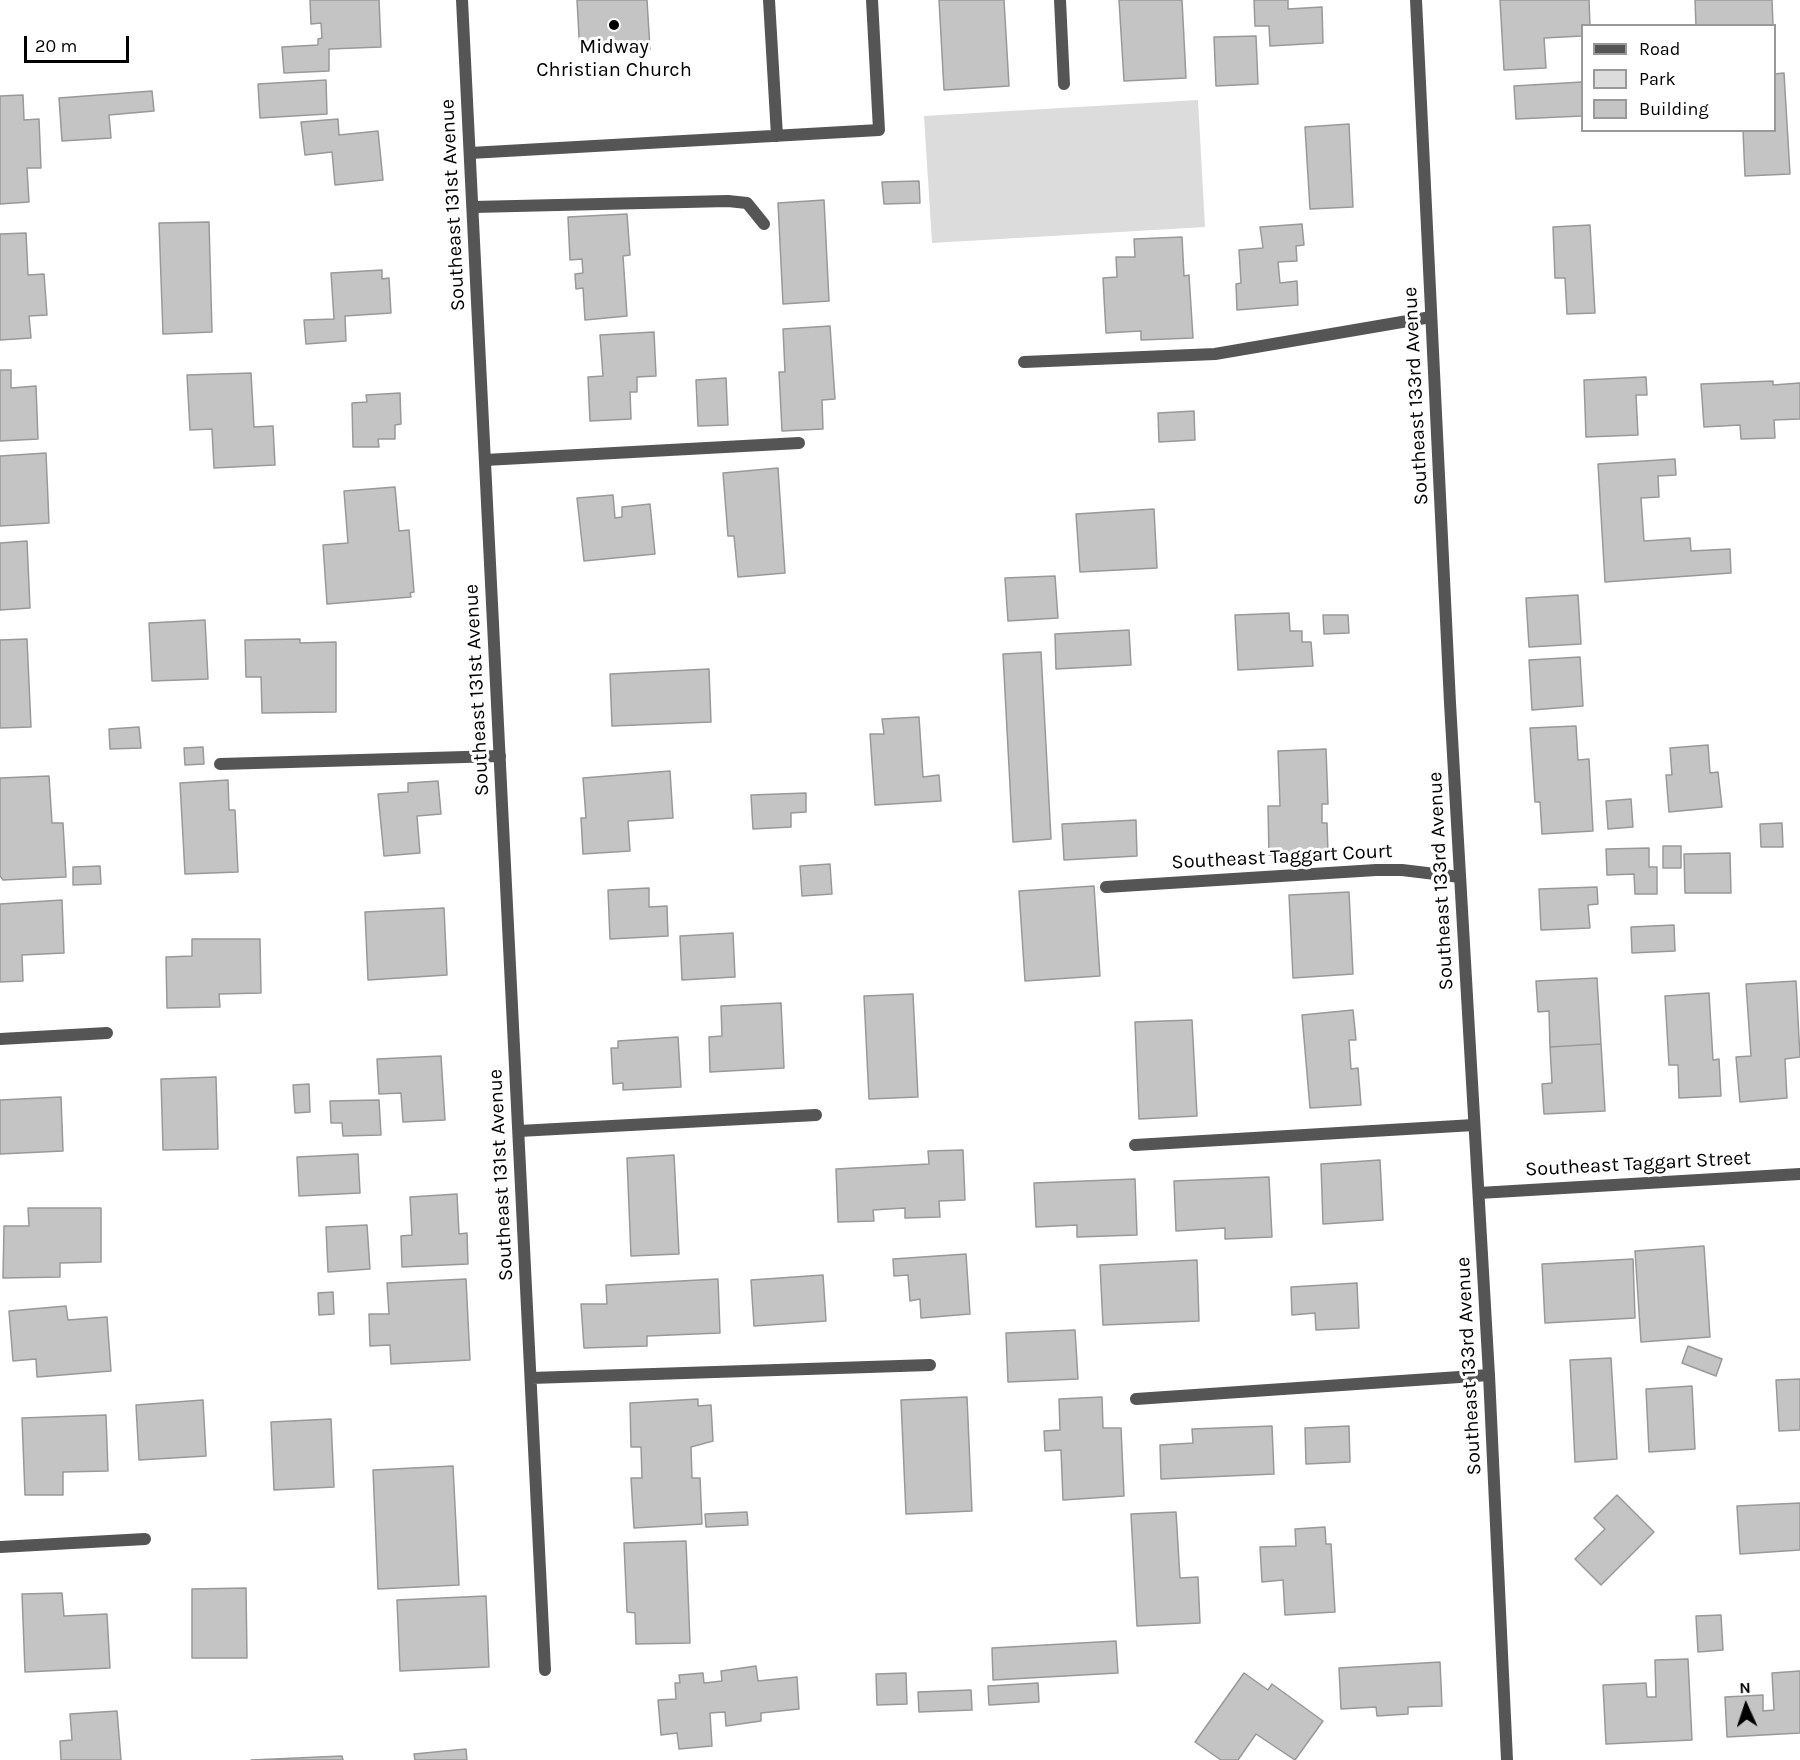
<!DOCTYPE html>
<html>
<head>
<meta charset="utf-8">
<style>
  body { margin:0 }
  #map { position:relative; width:1800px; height:1760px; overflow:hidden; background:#fff; font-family:Karla,sans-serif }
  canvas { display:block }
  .legend { position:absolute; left:1581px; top:24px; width:195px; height:108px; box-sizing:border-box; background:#fff; border:2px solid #999; margin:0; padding:8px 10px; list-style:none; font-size:18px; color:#000 }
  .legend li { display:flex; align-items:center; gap:12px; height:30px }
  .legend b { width:30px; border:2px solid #999 }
  .north { position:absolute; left:1716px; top:1676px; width:60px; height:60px; -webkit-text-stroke:4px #fff; paint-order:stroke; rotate:357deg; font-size:16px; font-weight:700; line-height:24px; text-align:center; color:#000 }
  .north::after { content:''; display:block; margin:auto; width:21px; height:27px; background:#000; clip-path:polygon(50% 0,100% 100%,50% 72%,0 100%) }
  .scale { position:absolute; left:24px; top:36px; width:105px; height:27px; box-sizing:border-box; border:3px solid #000; border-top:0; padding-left:8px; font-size:18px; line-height:21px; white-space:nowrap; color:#000; -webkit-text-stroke:4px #fff; paint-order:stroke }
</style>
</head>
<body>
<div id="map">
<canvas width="1800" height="1760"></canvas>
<ul class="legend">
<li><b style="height:8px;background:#555"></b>Road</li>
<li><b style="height:16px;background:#dcdcdc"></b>Park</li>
<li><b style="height:16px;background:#c4c4c4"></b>Building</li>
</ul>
<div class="north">N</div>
<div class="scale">20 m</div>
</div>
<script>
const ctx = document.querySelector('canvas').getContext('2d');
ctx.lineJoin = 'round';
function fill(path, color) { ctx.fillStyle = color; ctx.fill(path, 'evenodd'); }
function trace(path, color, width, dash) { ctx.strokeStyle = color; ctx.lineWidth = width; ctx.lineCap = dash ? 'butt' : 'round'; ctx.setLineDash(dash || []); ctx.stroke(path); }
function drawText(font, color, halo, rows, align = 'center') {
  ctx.font = font + ' Karla,sans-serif'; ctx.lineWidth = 6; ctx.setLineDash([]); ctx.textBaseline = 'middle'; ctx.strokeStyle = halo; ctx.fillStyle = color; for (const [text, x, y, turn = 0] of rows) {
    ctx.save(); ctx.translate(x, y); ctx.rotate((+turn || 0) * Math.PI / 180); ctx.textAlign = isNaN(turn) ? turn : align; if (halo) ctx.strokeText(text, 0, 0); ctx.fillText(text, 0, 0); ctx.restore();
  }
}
const green = new Path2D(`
  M1198 100 1205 227 932 243 924 116Z`);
const building = new Path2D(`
  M310 0H379L381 47 329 49V71L284 73 282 47 318 45V39L322 38 321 23 311 24Z
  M577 0H647L650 49 580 54Z
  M939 0H1004L1009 86 944 90Z
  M1119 0H1182L1186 78 1124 81Z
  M1254 0H1288V9L1322 7 1323 43 1270 46 1269 26H1255Z
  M1500 0H1589L1590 26H1582V36L1544 38 1546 68 1504 70Z
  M1695 0H1772L1773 26H1696Z
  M1256 36 1258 84 1216 86 1214 37Z
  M1784 73 1790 174 1745 176 1743 130H1774V74Z
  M326 80 327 114 260 118 258 84Z
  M1582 82V116L1516 119 1514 86Z
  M152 91 154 111 109 115 111 138 62 141 59 98Z
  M23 95 24 120 39 119 41 168H27L29 202 0 204V96Z
  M338 119 339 135 378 131 383 180 335 185 332 152 305 155 301 122Z
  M1349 124 1353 207 1310 209 1305 127Z
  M919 181 920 203 884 204 882 182Z
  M824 200 829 301 783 304 778 203Z
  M627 214 630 255 623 256 627 316 585 320 583 288 576 289 575 274 583 273 582 259 570 260 568 217Z
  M209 222 212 332 163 334 159 223Z
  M1302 224 1304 245 1296 246 1297 261 1278 262 1280 283 1297 281 1298 305 1237 310 1236 284 1241 283 1239 250 1263 248 1260 227Z
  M1590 225 1595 313 1567 314 1565 278H1555L1553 227Z
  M26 233 28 275 44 274 47 315 29 316 31 338 0 340V234Z
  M1182 237 1184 276 1189 275 1193 338 1141 340V331L1106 333 1103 278 1117 277 1116 257H1135L1134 239Z
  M382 270V279L389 278 391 313 345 316 346 341 306 344 304 320 334 319 331 273Z
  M830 326 835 399 822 400 823 429 782 431 779 372H785L783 329Z
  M654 332 656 376 637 377V392H630L631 419 590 421 588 377 603 376 600 335Z
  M0 370H11V388L36 386 38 439 0 441Z
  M251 373 254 427 273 426 275 465 214 468 212 429 190 430 187 375Z
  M1646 377 1647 395H1636L1638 435 1586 437 1584 380Z
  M726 378 728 425 698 426 696 380Z
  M1773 381V385L1800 383V419L1774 420 1775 438 1741 439 1740 425 1704 427 1701 384Z
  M400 393 401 424 395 425V439H378L379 447H353L352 403 367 402 366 395Z
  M1194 411 1195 440 1159 442 1158 413Z
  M46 453 49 523 0 526V456Z
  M1675 459 1676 475 1658 476 1659 497 1641 498 1644 541 1690 538 1691 551 1730 549 1731 573 1605 582 1598 464Z
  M778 468 785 573 738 577 734 536H728L723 473Z
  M395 487 399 531 409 530 414 592 410 593 411 597 327 604 323 545 348 543 344 491Z
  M613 495 615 518 622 517V507L650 504 655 554 584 561 577 498Z
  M1154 509 1157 568 1080 572 1076 514Z
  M27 541 30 608 0 610V543Z
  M1055 576 1058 618 1008 621 1005 578Z
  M1578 595 1581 644 1529 647 1526 598Z
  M1289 613 1290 631H1302V642H1311L1313 666 1238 670 1235 615Z
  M1323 615H1348L1349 633 1324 634Z
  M205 620 208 679 152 681 149 623Z
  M1129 630 1131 665 1056 669 1055 634Z
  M27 639 31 727 0 728V640Z
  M300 639V643L336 642V712L262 713 261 677H246L245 640Z
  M1041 652 1051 839 1013 842 1003 654Z
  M1580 657 1583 706 1532 710 1529 660Z
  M709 669 711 722 612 726 610 674Z
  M919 717 923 777 939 775 941 801 875 805 870 734H884L882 719Z
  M1576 726 1578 760 1589 759 1593 831 1542 834 1540 802H1535L1530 728Z
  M139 727 141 748 110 749 109 729Z
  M1708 745 1710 773 1718 772 1722 807 1669 812 1666 775H1672L1670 748Z
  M203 747 204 764 185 765 184 748Z
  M1326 749 1328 804H1322V823H1327L1328 853 1269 855 1268 806H1280L1278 751Z
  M670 771 673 818 628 821 630 851 583 854 581 818H586L583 778Z
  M49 776 52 823H63L66 877 3 880 0 876V778Z
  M228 780 229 810H235L238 872 185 874 180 783Z
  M438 781 441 814 417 816 420 853 384 856 378 794 408 792V783Z
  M806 793V812L791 813V827L753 829 751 795Z
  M1631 799 1633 827 1608 829 1606 801Z
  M1136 820 1137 856 1064 860 1062 824Z
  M1782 823 1783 847H1761L1760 824Z
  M1663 846H1681V868H1663Z
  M1649 848V867H1657V894H1635L1634 874 1607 875 1606 849Z
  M1730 853 1731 893H1685L1684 854Z
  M830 864 832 894 802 896 800 866Z
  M100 866 101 884 73 885V867Z
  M1094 886 1100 976 1025 981 1019 891Z
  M1597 887 1598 904 1588 905 1590 928 1541 930 1539 889Z
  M649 888V907L667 906 668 936 610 939 608 890Z
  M1349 892 1353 974 1293 978 1289 895Z
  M62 900 64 953 22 955 23 981 0 982V904Z
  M444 908 447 975 368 980 365 912Z
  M1674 925 1675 951 1632 953 1631 927Z
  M733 933 735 977 682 980 680 936Z
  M192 939H260L261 993 219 994 220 1007 167 1008 166 957 192 956Z
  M1597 978 1601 1044 1550 1047 1549 1011 1538 1012 1536 981Z
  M1796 981 1800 1057 1785 1059 1787 1098 1740 1102 1736 1057 1751 1056 1746 984Z
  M1709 993 1713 1060 1719 1059 1721 1096 1679 1098 1678 1065H1669L1665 996Z
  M913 994 918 1097 869 1099 864 996Z
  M781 1003 784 1068 710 1072 709 1037 722 1036 721 1006Z
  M1353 1010 1356 1040H1349L1351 1069 1358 1068 1361 1105 1310 1108 1302 1015Z
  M1192 1020 1197 1116 1139 1119 1135 1022Z
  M678 1037 681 1087 623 1090V1083L613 1084 611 1048H618V1041Z
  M1601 1044 1605 1111 1544 1114 1542 1084 1552 1083 1550 1047Z
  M441 1056 445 1120 403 1122 401 1093 379 1094 377 1059Z
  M216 1077 218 1149 163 1150 161 1079Z
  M309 1084 310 1112 295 1113 293 1085Z
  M61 1097 63 1151 0 1154V1100Z
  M379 1100 381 1135 343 1136 342 1123H331L330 1101Z
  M963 1150 965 1200 939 1201 940 1217 905 1218V1208L873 1210 874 1221 838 1222 836 1169 929 1164 928 1151Z
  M358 1154 360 1193 299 1196 297 1157Z
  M674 1155 679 1254 631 1256 627 1158Z
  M1380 1160 1383 1220 1323 1224 1321 1164Z
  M1269 1177 1272 1237 1225 1239V1228L1176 1231 1174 1181Z
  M1135 1179 1137 1235 1077 1237V1225L1036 1227 1034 1183Z
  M457 1194 459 1234 467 1233 468 1264 402 1267 401 1236 412 1235 410 1197Z
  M28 1208H101V1262L60 1263V1277L3 1278 4 1226H29Z
  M367 1225 370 1269 328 1272 326 1227Z
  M1704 1246 1710 1337 1641 1342 1635 1251Z
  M966 1254 970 1314 921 1318 920 1299 910 1301 908 1275 894 1276 893 1259Z
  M1633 1259 1635 1318 1545 1323 1542 1264Z
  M1197 1260 1199 1321 1103 1325 1100 1265Z
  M823 1275 826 1321 754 1326 751 1280Z
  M466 1279 470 1360 391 1364 390 1345 370 1346 369 1314H389L387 1283Z
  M718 1279 720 1333 647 1336V1346L584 1348 581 1304H607L606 1285Z
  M1357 1283 1359 1328 1316 1330 1315 1313 1292 1315 1291 1287Z
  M333 1292 334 1314 319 1315 318 1293Z
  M66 1306 68 1320 107 1317 111 1371 37 1377 36 1359 13 1361 9 1311Z
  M1075 1330 1078 1379 1008 1382 1006 1333Z
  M1688 1346 1722 1359 1716 1376 1682 1363Z
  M1611 1358 1617 1459 1575 1462 1570 1360Z
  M1800 1379V1430L1779 1431 1776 1380Z
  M1692 1386 1695 1449 1649 1452 1646 1389Z
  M967 1397 972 1511 906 1514 901 1400Z
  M1102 1397 1103 1428H1121L1124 1496 1063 1500 1061 1450 1045 1451 1044 1431 1060 1430 1059 1399Z
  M698 1399V1406L711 1405 713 1441 691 1447 692 1478H700L702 1524 634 1528 631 1478H642L641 1447H631L630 1403Z
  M203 1400 206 1456 139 1460 136 1405Z
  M106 1415 108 1471 63 1472V1495H25L22 1418Z
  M331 1419 334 1487 274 1490 271 1422Z
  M1272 1426 1274 1474 1161 1479 1160 1445 1193 1443 1192 1429Z
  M1349 1426 1350 1462 1306 1464 1305 1428Z
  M453 1466 459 1585 378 1589 373 1470Z
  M1617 1495 1654 1532 1601 1585 1575 1559 1605 1529 1594 1518Z
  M1800 1503V1550L1740 1554 1737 1506Z
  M747 1512 748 1525 706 1527 705 1514Z
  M1176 1512 1180 1578 1198 1577 1200 1623 1137 1626 1131 1514Z
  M1325 1527 1326 1544H1331L1335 1612 1285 1615 1283 1580 1262 1582 1260 1547 1296 1546 1295 1529Z
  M686 1541 690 1643 636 1644 635 1613 627 1612 624 1543Z
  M246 1588 247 1658H192V1589Z
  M62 1593 64 1616 107 1614 110 1668 25 1672 22 1594Z
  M486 1596 489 1667 400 1671 397 1600Z
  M1721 1615 1723 1650 1698 1652 1696 1616Z
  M1116 1641 1118 1673 993 1680 992 1648Z
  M1688 1659 1692 1740 1606 1744 1603 1685 1646 1683 1647 1697H1656L1655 1660Z
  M1440 1662 1442 1706 1408 1707V1714L1377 1716 1376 1707 1341 1709 1339 1668Z
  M756 1666 758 1681 797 1677 799 1709 761 1713V1721L726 1726 725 1712 710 1713 712 1746 679 1749 677 1733 661 1735 658 1700 676 1699 675 1683H680L679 1675 703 1673 704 1683 722 1681 721 1671Z
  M1800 1671V1733L1727 1737 1725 1697 1763 1695V1711L1774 1710 1772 1673Z
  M906 1673 907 1704 877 1705 876 1674Z
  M1244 1673 1268 1690 1272 1684 1323 1721 1295 1760 1256 1734 1238 1760H1221L1195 1742Z
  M1038 1683 1039 1702 989 1705 988 1686Z
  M971 1690 972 1710 919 1712 918 1692Z
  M117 1711 121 1760H61L60 1741 72 1740 70 1714Z
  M466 1749 467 1760H415L414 1754Z
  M342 1756 343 1760H251Z`);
const lane = new Path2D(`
  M769 0 777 136
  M1060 0 1064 84
  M470 153 879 130 872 0
  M473 207 728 201 747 203 764 224
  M1024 362 1215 354 1431 317
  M485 460 799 443
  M220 764 500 756
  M1106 887 1376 870H1402L1460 877
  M0 1039 107 1033
  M519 1131 816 1115
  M1135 1145 1474 1125
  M1136 1399 1489 1375
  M0 1547 145 1539`);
const street = new Path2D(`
  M462 0 545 1670
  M1416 0 1450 703 1489 1375 1507 1760
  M1479 1193 1800 1174
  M531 1378 930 1365`);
const markers = [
  [614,25,6,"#000"]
];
const poiNames = [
  ["Midway",614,47],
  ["Christian Church",614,70]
];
const streetNames = [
  ["Southeast 131st Avenue",453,205,-93],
  ["Southeast 133rd Avenue",1416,396,-93],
  ["Southeast 131st Avenue",477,690,-93],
  ["Southeast Taggart Court",1282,857,-3],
  ["Southeast 133rd Avenue",1441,881,-93],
  ["Southeast Taggart Street",1638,1164,-3],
  ["Southeast 131st Avenue",501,1175,-93],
  ["Southeast 133rd Avenue",1469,1366,-93]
];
fill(green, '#dcdcdc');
fill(building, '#c4c4c4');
trace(building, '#999', 1.5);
trace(lane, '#555', 12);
trace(street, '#555', 12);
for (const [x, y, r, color] of markers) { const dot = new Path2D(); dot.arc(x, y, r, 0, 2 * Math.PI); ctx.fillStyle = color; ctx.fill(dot); trace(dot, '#fff', 2); }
drawText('20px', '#000', '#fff', poiNames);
drawText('20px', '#000', '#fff', streetNames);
</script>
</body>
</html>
